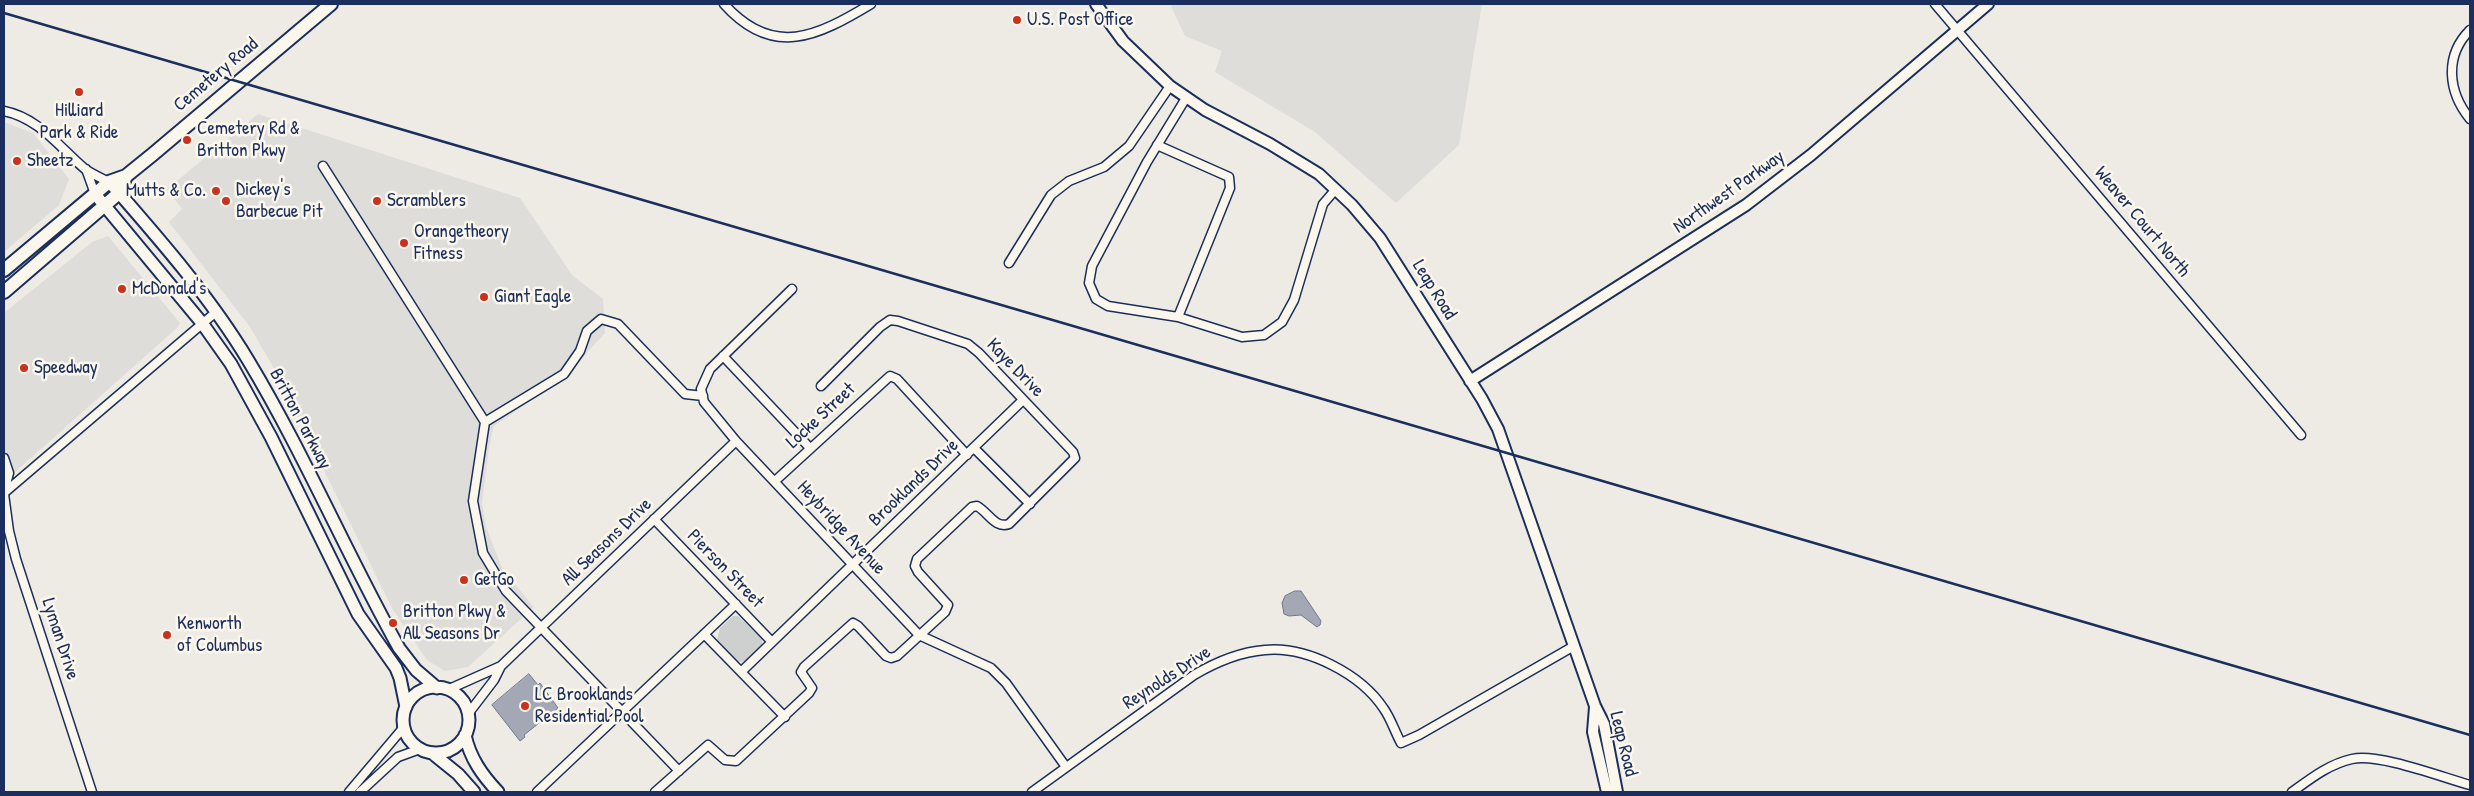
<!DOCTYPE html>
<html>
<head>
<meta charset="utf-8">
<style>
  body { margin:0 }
  #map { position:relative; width:2474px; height:796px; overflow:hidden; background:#eeebe4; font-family:"Patrick Hand",sans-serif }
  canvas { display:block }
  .frame { position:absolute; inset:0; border:5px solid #1b2f5e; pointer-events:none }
</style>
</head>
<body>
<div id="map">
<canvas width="2474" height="796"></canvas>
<div class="frame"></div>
</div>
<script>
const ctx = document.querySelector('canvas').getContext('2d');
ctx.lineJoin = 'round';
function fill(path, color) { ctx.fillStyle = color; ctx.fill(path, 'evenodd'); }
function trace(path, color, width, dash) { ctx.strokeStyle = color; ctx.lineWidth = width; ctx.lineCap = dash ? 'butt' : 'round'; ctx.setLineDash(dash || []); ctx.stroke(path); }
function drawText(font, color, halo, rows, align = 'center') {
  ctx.font = font + ' "Patrick Hand",sans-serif'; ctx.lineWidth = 5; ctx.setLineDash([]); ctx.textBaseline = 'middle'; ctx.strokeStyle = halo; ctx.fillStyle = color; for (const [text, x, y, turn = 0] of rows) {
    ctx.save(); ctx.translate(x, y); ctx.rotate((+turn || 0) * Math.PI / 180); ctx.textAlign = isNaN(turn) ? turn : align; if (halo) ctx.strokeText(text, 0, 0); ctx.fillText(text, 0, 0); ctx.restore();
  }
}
const built = new Path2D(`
  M1170 4H1482L1459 145 1396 203 1315 132 1215 72 1222 51 1185 36Z
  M258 114 520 198 572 275 603 299 605 333 565 377 494 426 489 447 482 503 486 527 503 570 534 607 468 667 445 671 427 660 393 610 272 365 250 327 169 222 182 209 167 189Z
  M4 122 33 133 69 179 59 205 4 252Z
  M108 236 180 323 178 327 4 482V313L92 242Z`);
const green = new Path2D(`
  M733 616H738L762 639V645L748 661 737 662 717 640 720 628Z`);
const water = new Path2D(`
  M1295 591H1301L1321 621 1320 625 1317 627 1301 615 1289 616 1284 614 1282 603 1285 596Z
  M529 674 538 685 540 683 558 708 524 735 525 737 520 741 492 705Z`);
const minor = new Path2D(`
  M724 4C773 59 818 36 871 4
  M1935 4 2301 435
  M2470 30C2444 56 2448 92 2470 119
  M1186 98 1147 162 1092 266 1089 283 1096 299 1108 306 1178 317 1242 337 1264 335 1282 322 1294 300 1323 204 1336 189
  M4 111C39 118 59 147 85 169 92 174 101 178 109 182
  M1157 145 1229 177 1230 188 1178 317
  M323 166 485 422 473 501 483 553 506 591 679 771
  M86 169 95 194
  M1009 263 1051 195 1069 181 1104 167 1129 146 1170 86
  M792 289 710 369 701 389 704 402 736 441 919 635 991 668 1006 683 1066 767
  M723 356 810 448
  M485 422 564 374 580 351 587 331 601 319 618 324 685 394 703 396
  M974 448 1030 504
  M4 458 9 473 4 492
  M775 481 890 376 897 379 967 455
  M4 493 216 312
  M4 494 9 531 16 559 92 792
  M654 519 772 642
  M704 634 785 717
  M741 672 1023 400
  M447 690 501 666
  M468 714 494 680 501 666 736 441
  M349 792 404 727
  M360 792 398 757 420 749
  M537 792 736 604
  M655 792 708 745 725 760 736 761 809 693 812 688 801 672 804 667 853 623 858 626 886 656 891 658 897 656 945 612 948 605 918 572 915 566 917 559 972 507 977 506C988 512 995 529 1009 524L1075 458 1073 452 979 353 968 344 898 321 890 320 880 327 821 386
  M1032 792 1194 675C1216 662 1239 652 1265 650 1307 646 1361 674 1384 709 1391 719 1395 732 1401 743L1419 735 1574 646
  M2292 792C2310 779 2329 764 2352 759 2379 753 2441 777 2470 785`);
const tertiary = new Path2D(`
  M1096 4 1123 41 1170 86 1205 110 1270 144 1319 174 1352 205 1380 238 1482 399 1498 429 1595 706 1604 724 1617 792
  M1470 381 1746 205 1811 155 1988 4
  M1595 707 1593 732 1607 792`);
const secondary = new Path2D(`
  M113 186C161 241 210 297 248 360 304 453 346 553 399 648L416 670 437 688
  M95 194 202 323 231 364 271 437 358 614 396 668 400 678 406 707
  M403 720a33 33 0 1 1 66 0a33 33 0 1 1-66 0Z
  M465 735C470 758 482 775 498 792
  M432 753 458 774 474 792`);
const primary = new Path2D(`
  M4 270 109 182 126 176 152 155 331 4
  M4 292 119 193 126 176`);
const rail = new Path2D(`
  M4 13 2470 735`);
const markers = [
  [1017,20,5,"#c8321e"],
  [79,92,5,"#c8321e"],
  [187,140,5,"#c8321e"],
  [17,161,5,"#c8321e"],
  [216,191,5,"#c8321e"],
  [226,201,5,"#c8321e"],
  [377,201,5,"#c8321e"],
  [404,243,5,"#c8321e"],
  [122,289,5,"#c8321e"],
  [484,297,5,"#c8321e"],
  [24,368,5,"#c8321e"],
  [464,580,5,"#c8321e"],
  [393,623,5,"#c8321e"],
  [167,635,5,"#c8321e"],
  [525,706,5,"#c8321e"]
];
const poiNames = [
  ["U.S. Post Office",1027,20],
  ["Hilliard",79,111,"center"],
  ["Park & Ride",79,133,"center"],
  ["Cemetery Rd &",197,129],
  ["Britton Pkwy",197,151],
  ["Sheetz",27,161],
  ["Dickey's",236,190],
  ["Barbecue Pit",236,212],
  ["Mutts & Co.",206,191,"right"],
  ["Scramblers",387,201],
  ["Orangetheory",414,232],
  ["Fitness",414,254],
  ["McDonald's",132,289],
  ["Giant Eagle",494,297],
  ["Speedway",34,368],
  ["GetGo",474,580],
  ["Britton Pkwy &",403,612],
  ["All Seasons Dr",403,634],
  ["Kenworth",177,624],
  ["of Columbus",177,646],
  ["LC Brooklands",535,695],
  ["Residential Pool",535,717]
];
const streetNames = [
  ["Cemetery Road",216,75,-40],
  ["Northwest Parkway",1729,192,-35],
  ["Weaver Court North",2142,222,50],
  ["Leap Road",1434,290,58],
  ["Kaye Drive",1015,368,46],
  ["Locke Street",821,416,-43],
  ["Britton Parkway",300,419,62],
  ["Brooklands Drive",914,483,-44],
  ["Heybridge Avenue",841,528,47],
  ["All Seasons Drive",607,542,-44],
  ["Pierson Street",725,569,46],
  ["Lyman Drive",60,639,72],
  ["Reynolds Drive",1167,678,-33],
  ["Leap Road",1623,744,76]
];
fill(built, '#deddda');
fill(green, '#cecfcf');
fill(water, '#a3a8b4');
trace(water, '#6d7892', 1);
trace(minor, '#1b2f5e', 11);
trace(tertiary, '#1b2f5e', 14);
trace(secondary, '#1b2f5e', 15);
trace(primary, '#1b2f5e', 16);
trace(minor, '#fbf7ec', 8);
trace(tertiary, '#fbf7ec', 10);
trace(secondary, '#fbf7ec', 11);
trace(primary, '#fbf7ec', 12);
trace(rail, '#1b2f5e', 2.5);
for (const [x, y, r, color] of markers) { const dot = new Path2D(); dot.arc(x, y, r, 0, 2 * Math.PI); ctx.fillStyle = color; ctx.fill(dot); trace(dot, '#fbf7ec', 2); }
drawText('19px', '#1b2f5e', '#fbf7ec', poiNames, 'left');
drawText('19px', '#1b2f5e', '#fbf7ec', streetNames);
</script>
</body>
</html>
